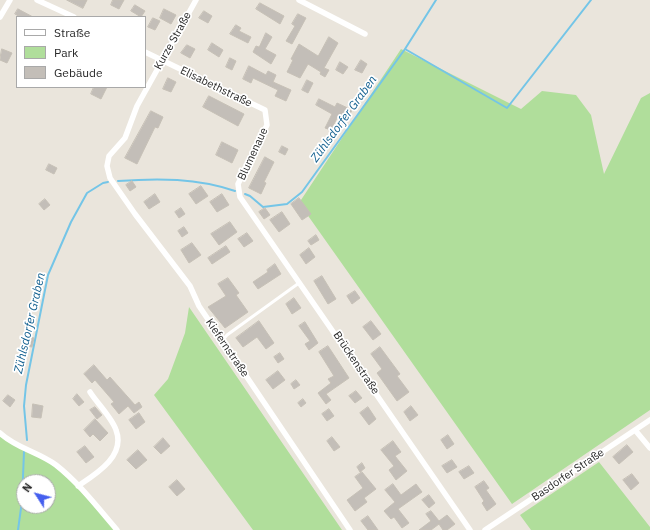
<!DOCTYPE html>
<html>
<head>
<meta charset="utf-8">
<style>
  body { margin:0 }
  #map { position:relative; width:650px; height:530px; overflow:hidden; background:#eae5dc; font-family:"IBM Plex Sans",sans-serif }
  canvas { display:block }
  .legend { position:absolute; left:16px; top:16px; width:130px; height:72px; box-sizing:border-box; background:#fff; border:1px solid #a9a9a9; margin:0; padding:5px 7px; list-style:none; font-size:12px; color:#292929 }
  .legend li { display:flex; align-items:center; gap:8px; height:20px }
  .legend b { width:20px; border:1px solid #a9a9a9 }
  .north { position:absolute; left:16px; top:474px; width:40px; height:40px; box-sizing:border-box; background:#fff; border:1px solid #a9a9a9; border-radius:50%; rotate:306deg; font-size:11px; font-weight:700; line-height:16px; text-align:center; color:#292929 }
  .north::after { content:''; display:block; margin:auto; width:14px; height:18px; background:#455fee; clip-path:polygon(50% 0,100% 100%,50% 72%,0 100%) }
</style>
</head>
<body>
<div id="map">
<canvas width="650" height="530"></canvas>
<ul class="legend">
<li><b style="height:5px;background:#fff"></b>Straße</li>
<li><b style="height:11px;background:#b0de9b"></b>Park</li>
<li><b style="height:11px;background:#c3beb8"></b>Gebäude</li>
</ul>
<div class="north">N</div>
</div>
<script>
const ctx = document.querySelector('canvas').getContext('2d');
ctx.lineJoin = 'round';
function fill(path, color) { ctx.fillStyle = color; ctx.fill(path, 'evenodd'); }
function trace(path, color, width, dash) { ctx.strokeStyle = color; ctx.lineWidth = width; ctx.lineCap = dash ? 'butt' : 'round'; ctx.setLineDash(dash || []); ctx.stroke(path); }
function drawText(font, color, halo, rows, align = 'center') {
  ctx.font = font + ' "IBM Plex Sans",sans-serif'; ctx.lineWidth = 3.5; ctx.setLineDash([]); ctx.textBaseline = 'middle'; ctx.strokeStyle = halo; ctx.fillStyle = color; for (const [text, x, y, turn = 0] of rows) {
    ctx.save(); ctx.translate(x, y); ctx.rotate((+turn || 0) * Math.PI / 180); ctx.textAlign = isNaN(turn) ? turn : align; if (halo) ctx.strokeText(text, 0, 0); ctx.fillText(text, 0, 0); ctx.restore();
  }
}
const green = new Path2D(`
  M401 49 521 109 542 91 576 95 591 115 604 174 641 98 650 93V410L512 504 299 203Z
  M189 307 342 530H253L154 395 168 379 185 333Z
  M0 433 55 466 77 487 115 530H0ZM24 482H48V506H24Z
  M599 462 650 527V530H531L520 515Z`);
const stream = new Path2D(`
  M405 49 507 108 591 0
  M118 181C158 178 197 178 235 191
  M245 194 250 196 263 207 287 204 302 192 405 49 436 0
  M27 440 24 406 26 385 48 275 71 222 87 193 103 183 108 182
  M18 530 22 501 24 452`);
const building = new Path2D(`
  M67 0H87L83 8Z
  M113 0H124L119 9 111 5Z
  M260 3 284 16 280 24 256 9Z
  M135 5 145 11 141 17 131 11Z
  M18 9 33 17H20L15 14Z
  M164 9 176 15 171 24 160 18Z
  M204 11 212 16 208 23 199 18Z
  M298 14 306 18 292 44 286 41 295 26 292 24Z
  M153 18 160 21 155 30 148 27Z
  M236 25 241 28 239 31 251 37 248 43 230 34Z
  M266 33 272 37 265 49 276 55 271 64 253 52 256 46 259 47Z
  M329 37 338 43 324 68 329 70 325 77 320 74 321 72 308 64 300 78 287 72 293 60 291 59 299 44 318 56Z
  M212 43 223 50 219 57 208 50Z
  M187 45 195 49 190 58 181 53Z
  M2 49 12 53 7 63 0 60Z
  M230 58 236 61 232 70 226 67Z
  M361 60 367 64 362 73 355 70Z
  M340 62 348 67 343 74 336 70Z
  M249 66 266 75 268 71 276 75 273 82 291 90 286 101 275 96 278 90 253 78 251 83 243 79Z
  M168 78 176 82 171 92 163 89Z
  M307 80 313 83 308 93 302 90Z
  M94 87H107L101 99 91 94Z
  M209 96 244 114 238 126 203 107Z
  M319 99 335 107 337 103 352 110 347 120 338 116 331 130 325 128 332 114 316 105Z
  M151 111 163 117 158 128 155 127 137 164 125 158Z
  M222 142 238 150 232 163 216 155Z
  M282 146 288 149 285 155 279 152Z
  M265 157 274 162 264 182 266 183 261 194 249 188Z
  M49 164 57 168 54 174 46 170Z
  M132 181 136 187 130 191 126 185Z
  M201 186 208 196 196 204 189 194Z
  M155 194 160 202 149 209 144 202Z
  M222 194 229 205 217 212 210 202Z
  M299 198 311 214 302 220 291 204Z
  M45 199 50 205 44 210 39 204Z
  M181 208 185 214 179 218 175 212Z
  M265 208 270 215 264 219 259 212Z
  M282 212 290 224 279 232 270 220Z
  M230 222 237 232 219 245 211 234Z
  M184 227 188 233 182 237 178 231Z
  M247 233 253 241 244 247 238 239Z
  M316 235 319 240 311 245 308 241Z
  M192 243 201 255 189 263 181 250Z
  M226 246 230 252 212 264 208 258Z
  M309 248 315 257 306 264 300 255Z
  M275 264 281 274 258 289 253 282 268 272 267 270Z
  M322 276 336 299 328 304 314 281Z
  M228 278 239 293 236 295 248 312 225 328 208 307 226 296 218 284Z
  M355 291 360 298 352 304 347 296Z
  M294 298 301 308 292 314 286 304Z
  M259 321 274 343 266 349 257 337 243 347 236 338Z
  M371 321 381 334 373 340 363 327Z
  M305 322 318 343 309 350 305 344 310 341 299 326Z
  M28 336 34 338 32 347 25 346Z
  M328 346 349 378 326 394 331 400 326 404 318 393 331 383 328 379 334 376 319 352Z
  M380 347 400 374 397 376 409 392 397 401 377 373 382 369 371 354Z
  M280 353 284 359 278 363 274 357Z
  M94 365 107 380 110 377 135 405 139 402 142 407 134 413 128 406 119 414 111 404 114 402 95 380 92 383 84 374Z
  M278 371 285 380 273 389 266 380Z
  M296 380 300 385 294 389 291 384Z
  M356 391 362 398 355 403 349 396Z
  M77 394 84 402 79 406 73 399Z
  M8 395 15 400 10 407 3 401Z
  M303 399 306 403 301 407 298 403Z
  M33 404 43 406 41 418 32 417Z
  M411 406 418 415 410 421 404 412Z
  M95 407 102 415 97 419 90 410Z
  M368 407 376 419 369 425 360 413Z
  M329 409 334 416 327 421 322 414Z
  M139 413 145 422 136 429 129 420Z
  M95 419 108 433 100 441 93 434 90 437 84 430Z
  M448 435 454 444 447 449 441 440Z
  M332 437 340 447 334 451 327 441Z
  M163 438 170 446 161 454 154 447Z
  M393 441 401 452 395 456 407 471 396 480 389 470 394 466 381 450Z
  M627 445 633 452 619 464 613 457Z
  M85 446 94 457 86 463 77 452Z
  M138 450 147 460 136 469 127 460Z
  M452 460 457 467 447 473 442 466Z
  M362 463 365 468 360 472 357 467Z
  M469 466 474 473 464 479 459 472Z
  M362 472 376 489 364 498 367 502 355 511 347 500 363 488 355 477Z
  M632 474 639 483 631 490 623 480Z
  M177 480 185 489 177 496 169 487Z
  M484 481 489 488 486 490 496 504 487 511 482 503 484 501 475 487Z
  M393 484 401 495 416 484 422 492 398 509 409 523 402 528 394 517 391 519 384 511 395 502 385 490Z
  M429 495 435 503 429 508 422 500Z
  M431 511 439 521 447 515 455 524 447 530H443L439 524 431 530H419L431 521 426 514Z
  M368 516 378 530H368L361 521Z`);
const lane = new Path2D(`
  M222 341 227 335 299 283`);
const street = new Path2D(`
  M37 0 74 17
  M196 0 137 106 125 138 109 156 107 166 110 178 135 214 190 286 199 306 350 530
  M299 0 365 34
  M0 17 10 0
  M145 52 265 110 267 125 238 184 240 197 470 530
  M635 430 650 448
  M0 433C16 448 38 452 56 465 79 483 98 508 117 530
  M78 486C96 474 126 456 116 430 112 418 97 403 90 392
  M485 530 650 420`);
const streetNames = [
  ["Kurze Straße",173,41,-61],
  ["Elisabethstraße",216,87,26],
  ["Blumenaue",253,154,-65],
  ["Kiefernstraße",227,348,56],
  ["Brückenstraße",356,363,56],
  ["Basdorfer Straße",568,475,-34]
];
const waterNames = [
  ["Zühlsdorfer Graben",344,119,-54],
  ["Zühlsdorfer Graben",30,323,-77]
];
fill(green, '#b0de9b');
trace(stream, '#74c5e7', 2);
fill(building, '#c3beb8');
trace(building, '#c6c0b6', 1);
trace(lane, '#fff', 3);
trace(street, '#fff', 5.5);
drawText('11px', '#292929', '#fff', streetNames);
drawText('italic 12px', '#156291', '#fff', waterNames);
</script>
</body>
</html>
